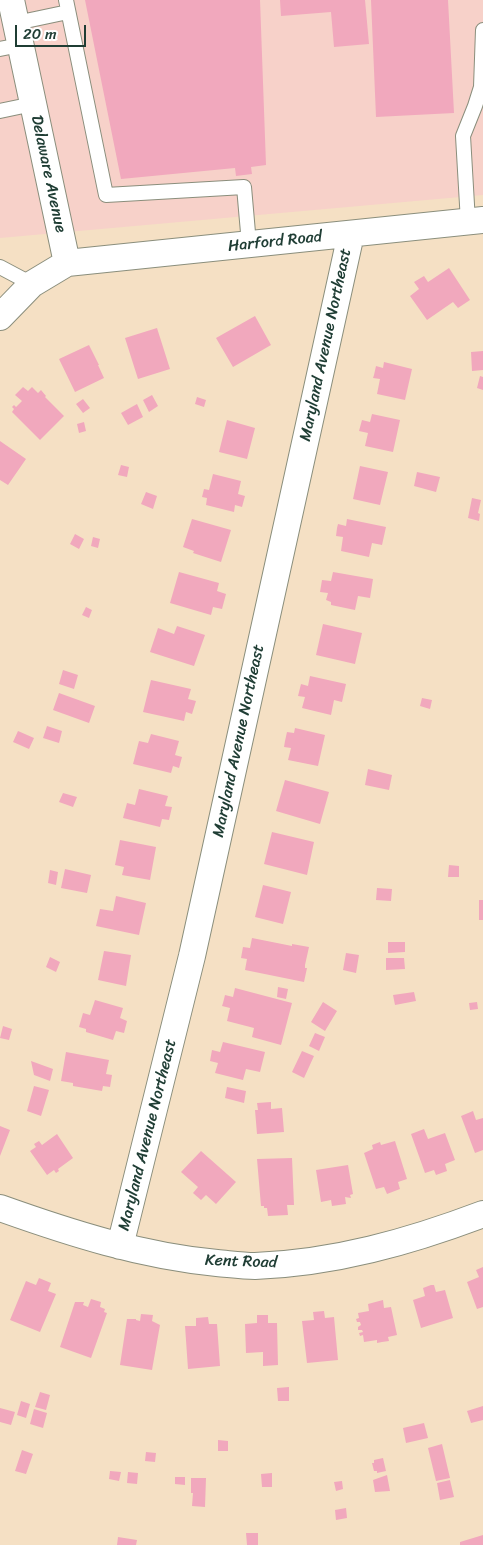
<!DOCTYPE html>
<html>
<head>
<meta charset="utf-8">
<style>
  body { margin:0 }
  #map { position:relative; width:483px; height:1545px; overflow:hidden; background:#f5e0c4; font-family:Sriracha,sans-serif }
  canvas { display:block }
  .scale { position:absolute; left:15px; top:25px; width:71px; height:22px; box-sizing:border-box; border:2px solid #1f3d34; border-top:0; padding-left:6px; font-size:15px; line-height:18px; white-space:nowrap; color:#1f3d34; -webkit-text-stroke:4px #fff; paint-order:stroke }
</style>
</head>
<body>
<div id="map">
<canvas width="483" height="1545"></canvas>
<div class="scale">20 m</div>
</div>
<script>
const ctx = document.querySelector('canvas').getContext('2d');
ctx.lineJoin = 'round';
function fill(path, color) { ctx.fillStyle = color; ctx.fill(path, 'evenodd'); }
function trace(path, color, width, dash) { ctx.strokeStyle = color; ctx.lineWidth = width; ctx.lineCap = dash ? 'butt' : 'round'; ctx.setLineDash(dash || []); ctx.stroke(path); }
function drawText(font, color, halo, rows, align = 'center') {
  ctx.font = font + ' Sriracha,sans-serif'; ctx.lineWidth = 4; ctx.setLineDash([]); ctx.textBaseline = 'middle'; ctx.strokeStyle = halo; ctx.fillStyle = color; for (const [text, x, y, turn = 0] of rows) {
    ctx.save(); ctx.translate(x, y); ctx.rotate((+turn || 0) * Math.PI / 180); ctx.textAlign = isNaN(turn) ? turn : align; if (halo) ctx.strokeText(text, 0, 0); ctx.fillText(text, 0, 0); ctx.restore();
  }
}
const built = new Path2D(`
  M0 0H483V195L0 238Z`);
const building = new Path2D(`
  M85 0H260L266 165 251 167 252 174 236 176 235 168 121 179Z
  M280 0H365L369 44 334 47 331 12 281 16Z
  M371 0H448L454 113 376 117Z
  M449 268 470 300 458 308 453 302 427 320 410 296 419 289 414 282 424 276 428 282Z
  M255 316 271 345 233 367 216 338Z
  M157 328 170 369 138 379 125 338Z
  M89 345 99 365H98L104 378 75 392 59 359Z
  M483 351V370L472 371 471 352Z
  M384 362 412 369 405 400 377 394 380 379 373 378 374 375 376 366 383 368Z
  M480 376 483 377V390L477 388Z
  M23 387 28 391 32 387 38 393 41 390 46 396 45 397 64 416 40 440 12 412 14 409 12 407 14 405 16 407 22 401 15 395Z
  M152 395 158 406 149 412 143 400Z
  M197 397 206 400 204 407 195 404Z
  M83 399 90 408 83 413 76 404Z
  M137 404 143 417 128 425 121 413Z
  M372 414 400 420 393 452 365 446 368 433 359 431 362 420 370 422Z
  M227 420 255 428 247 459 219 452Z
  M84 422 86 431 79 433 77 424Z
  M0 441 26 459 8 485 0 480Z
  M121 465 129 467 127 477 118 475Z
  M360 466 388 472 380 505 353 499Z
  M417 472 440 477 436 492 414 486Z
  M213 474 241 481 238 494 245 496 242 507 235 505 234 512 206 505 207 498 202 497 204 489 209 490Z
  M146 492 157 496 153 509 141 504Z
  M472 498 481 500 478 513 480 514 479 521 468 518Z
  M192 519 231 530 221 562 193 553 194 551 183 547Z
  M347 519 386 527 382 545 372 543 369 557 341 551 343 537 336 536 337 528 338 524 346 526Z
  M75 534 84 539 79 549 70 544Z
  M93 537 100 539 98 548 91 546Z
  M179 572 219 583 217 591 226 594 222 609 213 607 211 615 170 603Z
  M333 572 373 579 370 598 358 596 355 610 331 605V602L326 600 328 593 320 592 322 580 331 581Z
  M86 607 92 610 89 618 82 615Z
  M323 624 362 633 355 664 316 655Z
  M177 626 205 635 194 666 150 652 158 628 174 634Z
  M63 670 78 675 74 689 59 684Z
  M310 676 346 684 342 702 334 700 331 715 302 708 305 697 298 696 301 684 308 686Z
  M151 680 191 689 188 699 196 701 192 714 186 712 184 721 143 712Z
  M59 693 95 706 89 723 53 710Z
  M422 698 432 700 430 709 420 706Z
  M47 726 62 731 59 743 43 738Z
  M295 728 325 735 318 766 288 760 291 748 284 747 285 741 287 732 294 733Z
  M18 731 34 738 29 749 13 742Z
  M151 734 179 741 175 755 182 757 179 768 173 766 171 773 133 764 139 741 148 743Z
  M368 769 392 775 389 790 365 785Z
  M285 780 329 792 320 824 276 811Z
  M139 789 168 796 165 806 172 807 169 820 162 819 160 827 123 818 127 803 135 805Z
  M63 793 77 797 73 807 59 802Z
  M272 832 314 842 307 875 264 864Z
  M120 840 156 847 150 880 122 875 124 867 115 865Z
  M449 865 459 866V877H448Z
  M65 869 91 875 87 893 61 888Z
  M50 870 58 872 56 885 48 883Z
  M263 885 291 892 283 924 255 917Z
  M377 888 392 889 391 901 376 900Z
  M116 896 146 903 139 935 96 926 100 909 113 911Z
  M479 900H483V920H479Z
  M252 938 292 946V944L309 947 305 965V968H307L304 982 245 970 247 959 241 958 243 947 250 948Z
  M388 942H405V952L388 953Z
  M104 951 131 955 126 986 98 980Z
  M346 953 359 955 356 973 343 970Z
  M50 957 60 962 56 972 46 967Z
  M386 958H404L405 969 386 970Z
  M278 987 288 989 286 999 277 997Z
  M235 988 292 1003 281 1045 252 1037 254 1028 227 1021 230 1008 222 1006 223 1003 225 995 233 997Z
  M414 992 416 1001 395 1005 393 995Z
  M95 1000 123 1008 120 1018 127 1021 124 1033 116 1031 113 1040 86 1032V1029L79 1027 83 1013 90 1015Z
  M323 1002 337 1011 325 1031 311 1022Z
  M477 1002 478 1009 470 1010 469 1003Z
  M3 1026 12 1029 9 1040 0 1038Z
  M315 1033 325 1037 319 1051 309 1046Z
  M223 1042 265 1052 260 1072 246 1069 243 1080 215 1073 218 1063 210 1061 212 1050 220 1052Z
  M302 1051 314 1056 304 1078 292 1072Z
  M66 1052 109 1060 106 1074 112 1075 110 1087 103 1086 102 1091 73 1086V1083L61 1081Z
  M31 1061 53 1069 50 1081 34 1075Z
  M34 1086 49 1090 41 1116 27 1111Z
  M227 1087 246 1091 244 1103 225 1098Z
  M271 1102V1109L282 1108 284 1132 257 1134 255 1110H258L257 1103Z
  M473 1111 476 1120 483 1118V1150L475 1153 461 1116Z
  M0 1126 10 1130 0 1156Z
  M424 1129 428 1139 445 1133 455 1160 445 1164 447 1171 436 1175 434 1170 425 1173 411 1134Z
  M57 1134 73 1158 58 1169 59 1171 56 1173 54 1170 47 1175 30 1151 36 1147 34 1144 39 1141 42 1145Z
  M395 1141 407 1179 398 1182 400 1189 387 1194 384 1187 376 1189 364 1153 373 1149 372 1145 380 1142 381 1145Z
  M201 1151 236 1182 216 1204 206 1195 201 1200 193 1193 198 1187 181 1172Z
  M292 1158 294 1205H287L288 1215 268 1216 267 1208H264V1206H261L257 1159Z
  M348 1165 353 1194 350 1195 351 1198 345 1197 346 1204 332 1206 331 1200 321 1202 316 1170Z
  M483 1267V1307L477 1309 467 1282 479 1277 476 1270Z
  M39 1278 51 1283 48 1291 56 1294 40 1332 10 1320 26 1281 36 1285Z
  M431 1285H434L436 1292 445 1290 453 1318 421 1328 413 1300 425 1296 423 1288Z
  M91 1299 101 1302 100 1307 105 1309 104 1312 107 1313 91 1358 60 1347 75 1302H84L83 1305 88 1307Z
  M383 1300 384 1308 391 1307 397 1335 388 1337 389 1341 382 1342 377 1343V1340L364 1342 363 1335 360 1336 359 1333 363 1332 362 1330H358V1327L361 1325 360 1322H357L356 1319 359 1318 358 1313 369 1311 368 1304Z
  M324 1311 325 1318 334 1317 338 1360 307 1363 302 1321 314 1320 313 1312Z
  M141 1314 153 1315 152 1321 160 1325 152 1370 120 1365 127 1319H136V1320L140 1321Z
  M257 1315H268V1323H277L278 1365 263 1366V1352L246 1353 245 1324 257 1323Z
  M208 1317 209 1324H217L220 1366 188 1369 185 1326H196V1318Z
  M289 1387V1401H278L277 1388Z
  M40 1392 50 1395 46 1410 35 1407Z
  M21 1401 30 1404 26 1418 17 1415Z
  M483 1406V1420L471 1423 467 1411Z
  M0 1408 15 1412 11 1425 0 1422Z
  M34 1409 47 1413 43 1428 30 1424Z
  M424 1423 428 1438 406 1443 403 1428Z
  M218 1440 228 1441V1451H218Z
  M442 1444 450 1478 436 1481 428 1448Z
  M22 1450 33 1454 26 1474 15 1471Z
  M146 1452 156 1453 155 1462 145 1461Z
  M383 1458 386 1471 377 1473V1471H374L372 1463H374V1460Z
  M110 1471 121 1472 119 1481 109 1479Z
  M128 1472 138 1473 137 1484 127 1483Z
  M272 1473V1487H262L261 1474Z
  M387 1475 390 1491 375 1492 373 1480Z
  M175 1477H185V1485L175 1484Z
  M191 1478H206L205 1507 192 1506 193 1493H191Z
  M450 1480 454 1497 440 1500 437 1483Z
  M342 1481 343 1489 336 1491 334 1482Z
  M346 1508 347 1518 336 1520 335 1510Z
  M246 1533H258V1545H247Z
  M483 1535V1545H460V1542Z
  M118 1537 137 1540 136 1545H117Z`);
const lane = new Path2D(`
  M66 0 106 195 244 187 249 244
  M16 23 68 12
  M0 49 20 45
  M0 111 33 104
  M468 222 463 136 475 106 481 87 483 30
  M0 267 32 284`);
const street = new Path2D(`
  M11 0 67 263
  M0 317 32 284 67 263 483 220
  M0 1208C70 1233 142 1256 217 1263 229 1264 242 1266 255 1266 334 1263 409 1242 483 1214
  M120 1246 192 956 351 234`);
const streetNames = [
  ["Delaware Avenue",48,174,78],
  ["Harford Road",275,242,-6],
  ["Maryland Avenue Northeast",326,345,-78],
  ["Maryland Avenue Northeast",239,741,-78],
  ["Maryland Avenue Northeast",148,1135,-76],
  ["Kent Road",241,1262,2]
];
fill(built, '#f7d1c9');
fill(building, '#f1a8bd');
trace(lane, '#8a8e7c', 16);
trace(street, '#8a8e7c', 28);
trace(lane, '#fff', 14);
trace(street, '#fff', 26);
drawText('16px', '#1f3d34', '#fff', streetNames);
</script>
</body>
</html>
